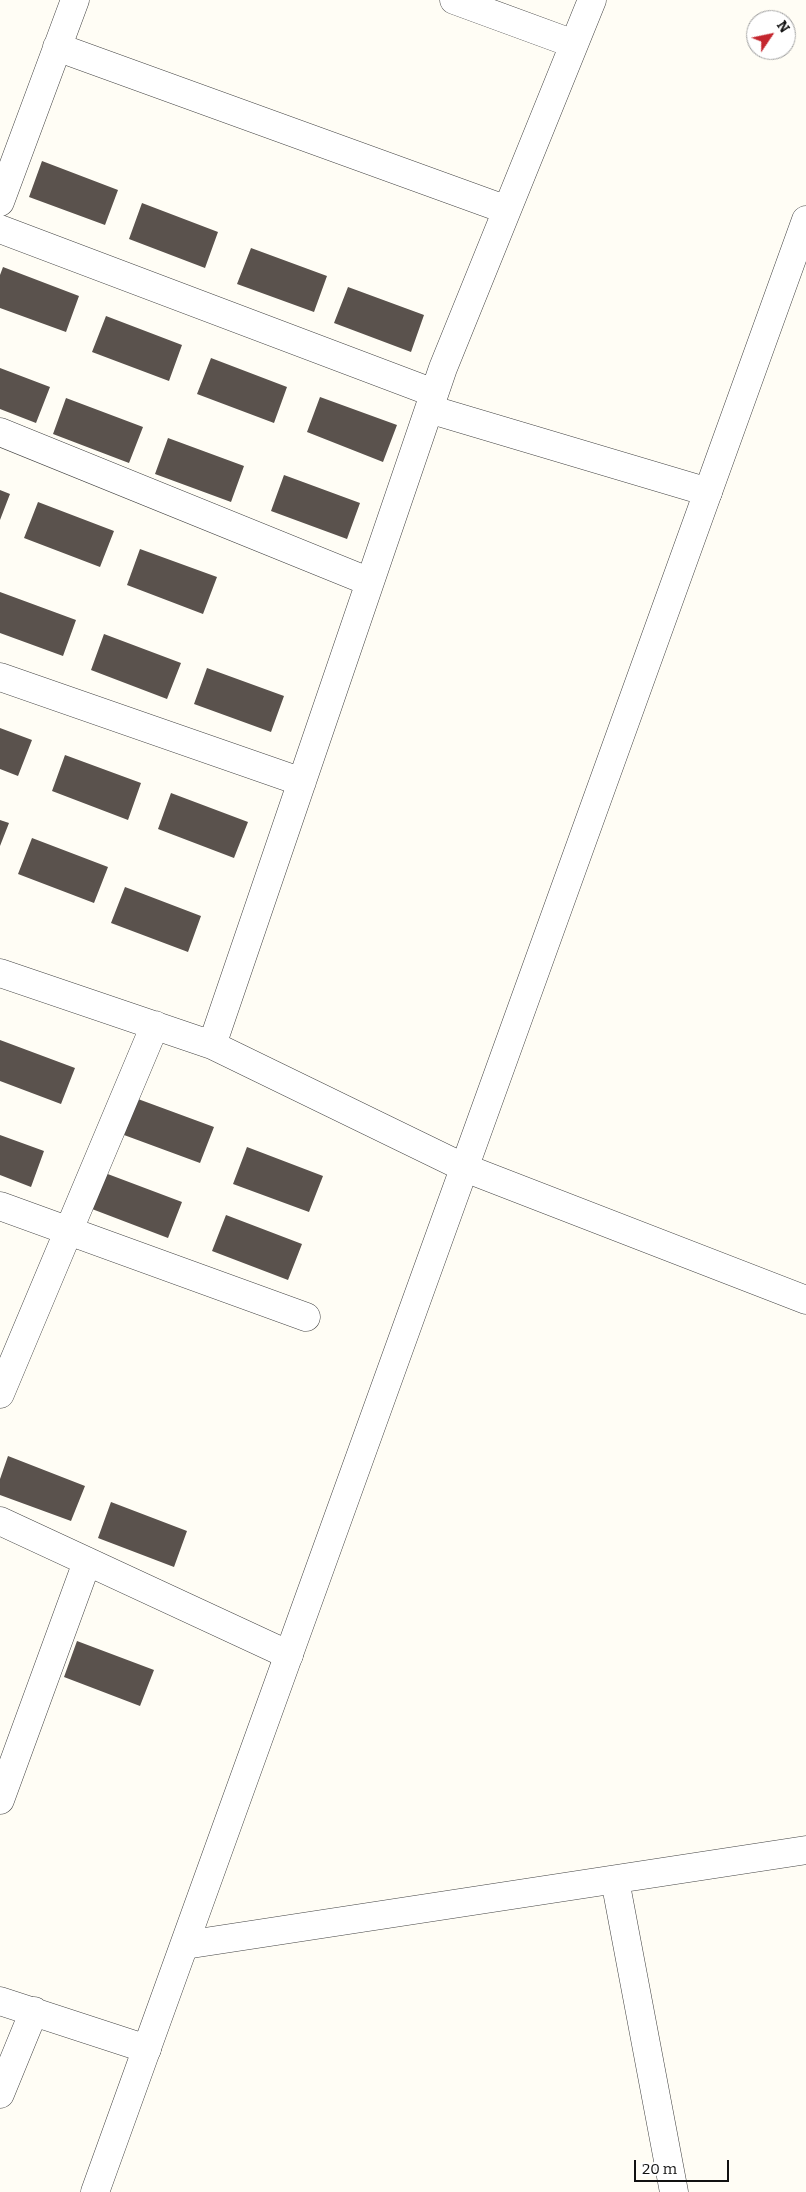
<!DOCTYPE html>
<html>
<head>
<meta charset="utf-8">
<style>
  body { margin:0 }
  #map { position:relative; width:806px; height:2192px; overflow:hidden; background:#fffdf5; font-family:Bitter,serif }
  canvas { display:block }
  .north { position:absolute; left:746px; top:10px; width:50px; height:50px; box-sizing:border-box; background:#fff; border:1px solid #a0a0a0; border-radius:50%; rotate:56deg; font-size:14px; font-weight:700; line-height:20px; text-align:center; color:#111 }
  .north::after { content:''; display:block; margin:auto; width:18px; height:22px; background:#c4262e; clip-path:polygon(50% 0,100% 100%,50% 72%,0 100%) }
  .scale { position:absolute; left:634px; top:2160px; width:95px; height:22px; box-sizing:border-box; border:2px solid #111; border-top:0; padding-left:6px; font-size:15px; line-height:18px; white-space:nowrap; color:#111; -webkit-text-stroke:4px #fff; paint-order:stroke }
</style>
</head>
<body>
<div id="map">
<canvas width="806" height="2192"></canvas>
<div class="north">N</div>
<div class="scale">20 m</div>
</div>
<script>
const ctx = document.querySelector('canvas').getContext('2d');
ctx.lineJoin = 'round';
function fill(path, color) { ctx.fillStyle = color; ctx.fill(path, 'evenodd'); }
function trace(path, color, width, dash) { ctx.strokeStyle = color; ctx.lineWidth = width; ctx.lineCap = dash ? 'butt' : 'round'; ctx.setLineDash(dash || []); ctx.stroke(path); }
const building = new Path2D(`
  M42 161 118 190 105 225 29 197Z
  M142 203 218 232 205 268 129 239Z
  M251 248 327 276 314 312 237 284Z
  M3 267 79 296 66 332 0 308V275Z
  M348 287 424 315 411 352 334 323Z
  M106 316 182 345 169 381 92 352Z
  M211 358 287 387 274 423 197 394Z
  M0 368 50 387 36 423 0 409Z
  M320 397 397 425 383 462 307 432Z
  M66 398 143 427 129 463 53 434Z
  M168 438 244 466 231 502 155 474Z
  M284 475 360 503 347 539 271 511Z
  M0 490 10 494 0 520Z
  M38 502 114 531 100 567 24 538Z
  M140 549 217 577 203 614 127 585Z
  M0 592 76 620 63 656 0 633Z
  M104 634 181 663 167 699 91 670Z
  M207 668 284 696 271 732 194 704Z
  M0 728 32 740 18 776 0 769Z
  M65 755 141 783 128 820 52 791Z
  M171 793 248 822 234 858 158 829Z
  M0 820 9 823 0 846Z
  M32 838 108 867 94 903 18 874Z
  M125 887 201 916 188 952 111 923Z
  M0 1040 75 1068 61 1104 0 1081Z
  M138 1099 214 1127 200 1163 124 1135Z
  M0 1135 44 1151 31 1187 0 1175Z
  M247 1147 323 1176 309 1212 233 1184Z
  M105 1173 182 1202 168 1238 92 1209Z
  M226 1215 302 1244 288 1280 212 1251Z
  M8 1456 85 1486 71 1521 0 1495V1479Z
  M111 1502 187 1531 174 1567 98 1538Z
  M77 1641 154 1670 140 1706 64 1677Z`);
const minor = new Path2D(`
  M454 0 574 44
  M57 47 507 210
  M0 202 75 0
  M0 229 434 393
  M429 409 708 492
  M0 432 370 582
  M0 677 302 782
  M0 973 212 1045 465 1168 806 1300
  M212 1045 443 368 592 0
  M0 1206 306 1317
  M0 1394 155 1025
  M0 1521 289 1655
  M0 1800 87 1562
  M615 1880 674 2192
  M185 1945 806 1850
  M0 2001 147 2049
  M0 2094 34 2011`);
const tertiary = new Path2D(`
  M95 2192 806 220`);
fill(building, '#5a524d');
trace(minor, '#444', 29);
trace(tertiary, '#444', 29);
trace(minor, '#fff', 28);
trace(tertiary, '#fff', 28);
</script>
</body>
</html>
